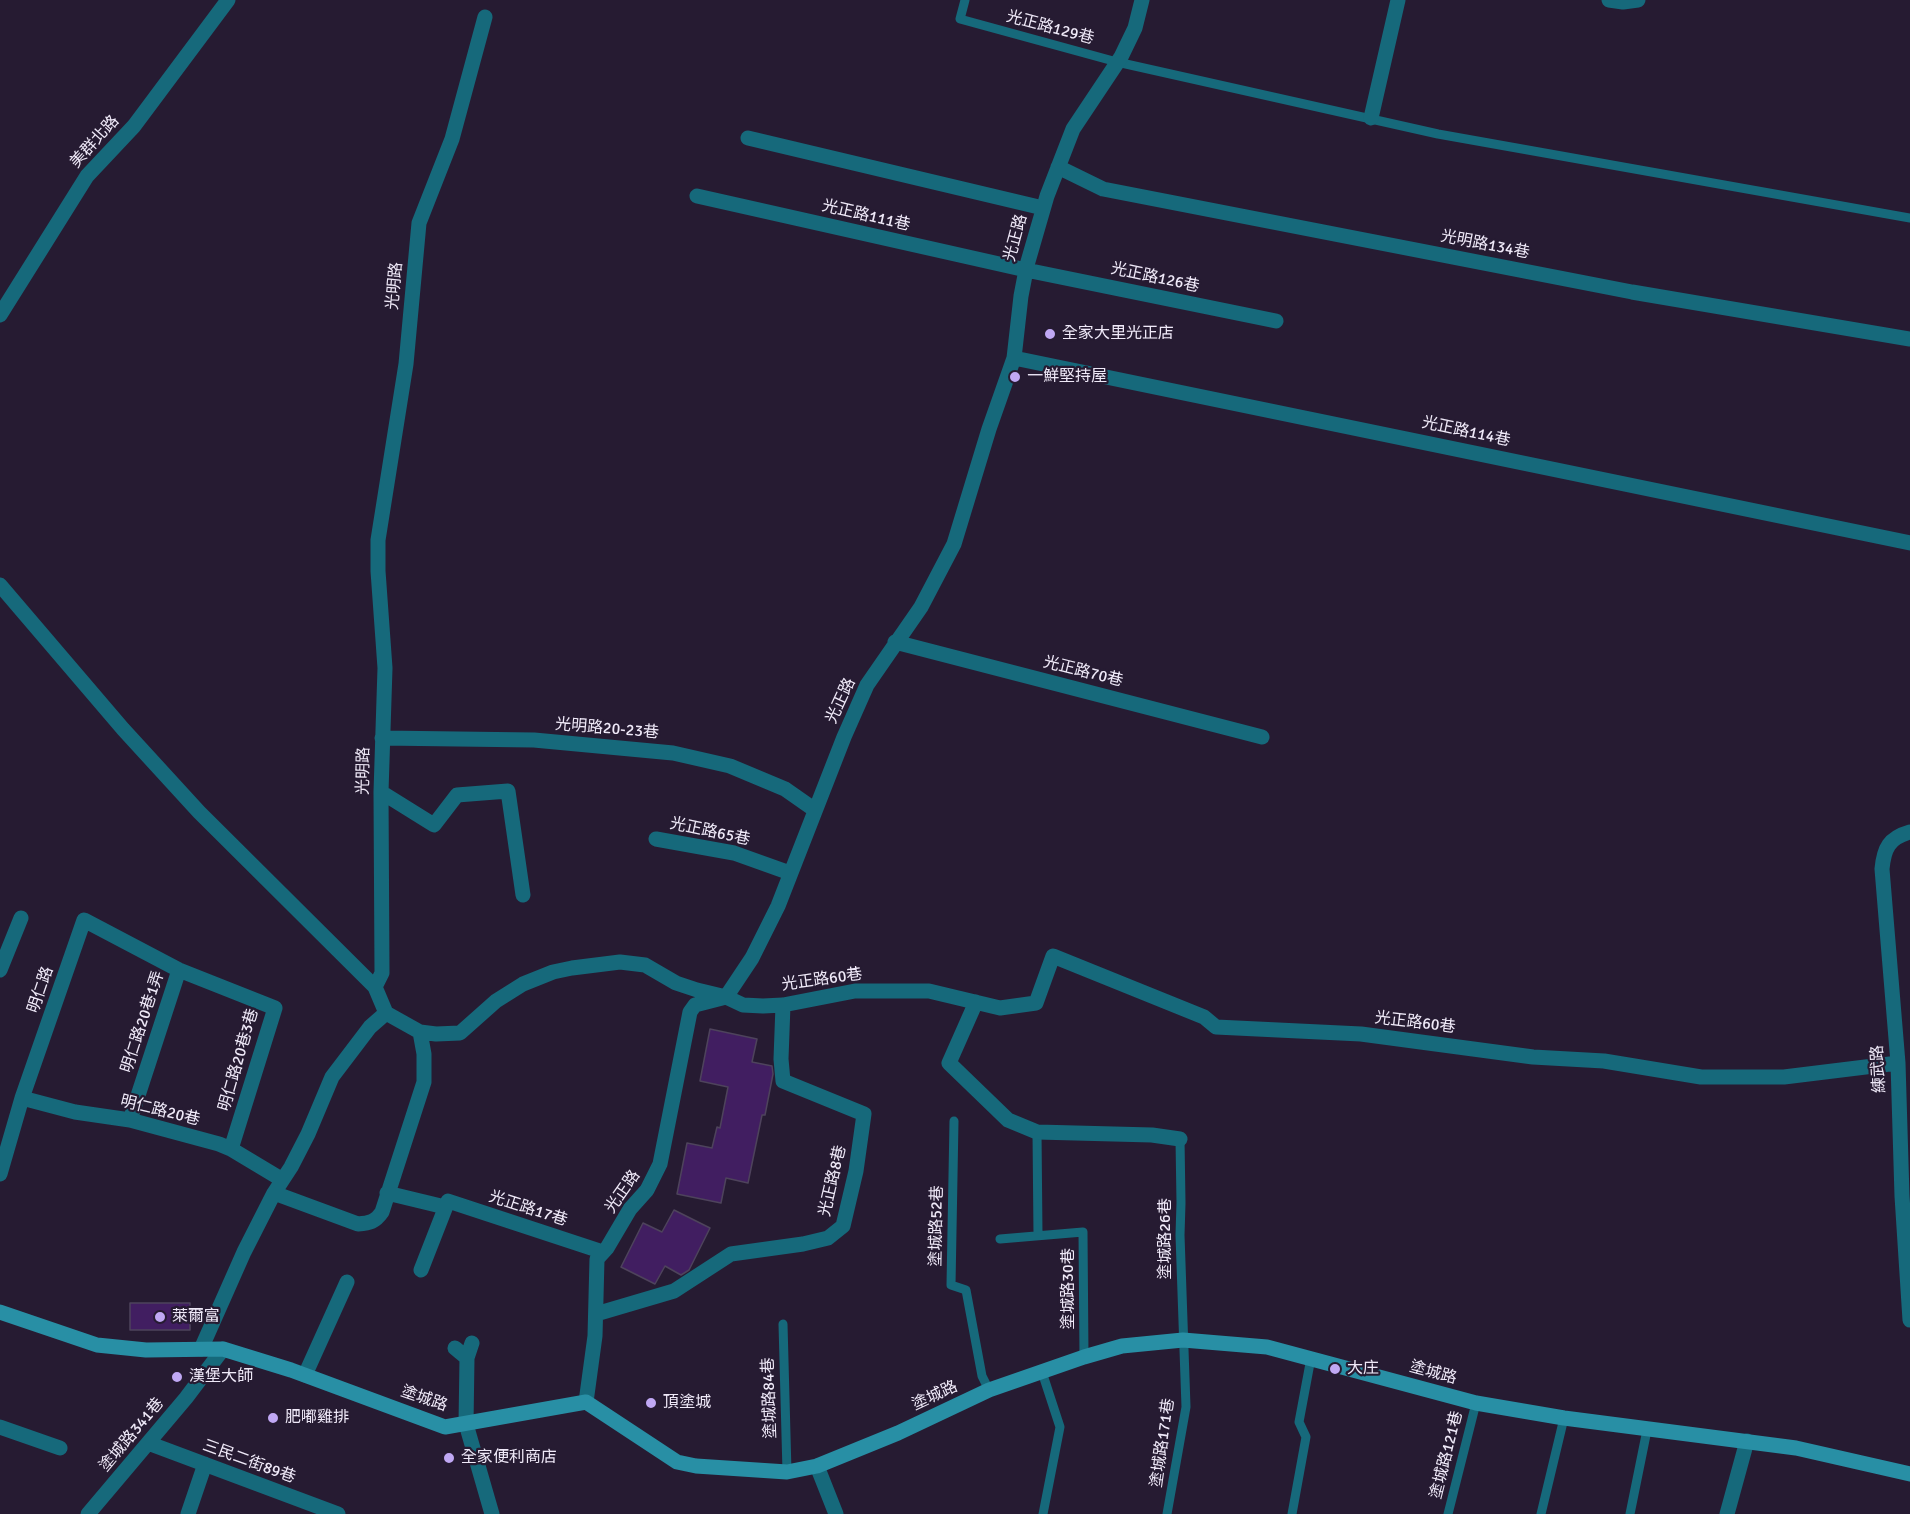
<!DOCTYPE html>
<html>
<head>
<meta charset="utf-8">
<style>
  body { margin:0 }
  canvas { display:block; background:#261b32 }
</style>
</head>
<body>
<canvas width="1910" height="1514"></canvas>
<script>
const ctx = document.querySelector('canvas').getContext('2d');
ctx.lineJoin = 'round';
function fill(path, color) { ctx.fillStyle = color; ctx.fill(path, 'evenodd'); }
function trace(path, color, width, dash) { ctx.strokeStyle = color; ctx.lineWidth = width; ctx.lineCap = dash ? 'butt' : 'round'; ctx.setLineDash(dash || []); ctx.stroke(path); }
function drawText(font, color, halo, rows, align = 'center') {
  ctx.font = font + ' Signika,"Noto Sans TC",sans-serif'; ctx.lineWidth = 4.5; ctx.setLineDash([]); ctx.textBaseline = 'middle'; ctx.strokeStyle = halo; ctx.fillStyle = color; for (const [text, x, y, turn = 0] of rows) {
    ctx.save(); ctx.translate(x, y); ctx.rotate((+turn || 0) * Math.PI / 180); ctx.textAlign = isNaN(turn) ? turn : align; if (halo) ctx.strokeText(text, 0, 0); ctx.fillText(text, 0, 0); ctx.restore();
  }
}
const building = new Path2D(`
  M710 1029 757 1039 752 1062 772 1066 773 1074 765 1115H762L748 1183 726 1178 721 1203 677 1194 687 1143 712 1148 717 1127 720 1128 728 1087 700 1081Z
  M674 1210 710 1228 689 1270 681 1275 665 1266 655 1284 621 1267 643 1223 662 1232Z
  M130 1303H190V1330H130Z`);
const lane = new Path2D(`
  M965 0 960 19 1117 62 1438 134 1910 218
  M954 1121 951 1285 966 1290 982 1376 989 1390
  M1037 1132 1038 1235
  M1000 1239 1083 1232 1084 1357
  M783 1324 787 1472
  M1042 1372 1060 1427 1043 1514
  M1167 1514 1186 1407 1180 1235 1181 1203 1180 1139
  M1292 1514 1306 1437 1299 1422 1311 1358
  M1448 1514 1476 1403
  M1541 1514 1564 1418
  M1630 1514 1647 1430`);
const street = new Path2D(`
  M1609 0 1623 2 1638 0
  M1371 118 1398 0
  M748 138 1043 208
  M1058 167 1103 189 1632 292 1910 339
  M697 196 1026 270 1276 321
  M0 315 87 176 134 126 228 0
  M1014 358 1910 543
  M0 585 123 729 199 812 375 987 386 1013 420 1032 436 1034 460 1033 496 1001 523 984 553 972 572 968 620 962 645 965 676 983 697 990 726 997 743 1005 763 1006 783 1005 855 991H929L1000 1008 1036 1003 1053 956 1204 1017 1216 1027 1361 1034 1533 1057 1604 1061 1701 1077H1784L1898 1063
  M895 642 1262 737
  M382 738 534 740 673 753 730 766 785 789 815 810
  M381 792 434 825 457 795 508 791 523 895
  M1910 832C1889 838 1884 848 1882 869L1898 1063 1902 1196 1910 1320
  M656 839 734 853 790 873
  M0 970 21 918
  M375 987 382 973 381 792 385 668 378 571V540L406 364 419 223 452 139 485 17
  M976 1002 949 1063 1008 1120 1037 1132 1152 1135 1180 1139
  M22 1098 75 1112 130 1120 219 1144 231 1149 281 1179
  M130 1120 179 970
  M0 1174 22 1098 84 920 179 970 275 1008 231 1149
  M274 1193 358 1224C370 1223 375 1222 382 1212L424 1082V1054L420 1032
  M387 1193 445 1207
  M421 1270 448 1201 603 1252
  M596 1314 674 1291 731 1254 803 1244 828 1238 843 1226 856 1171 864 1114 783 1081 781 1059 783 1005
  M472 1343 467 1358 466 1424 492 1514
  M455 1348 467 1358
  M201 1349 244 1252 274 1193 291 1167 308 1134 332 1077 370 1027 386 1013
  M305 1375 347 1282
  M586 1402 595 1336 597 1259 607 1248 630 1209 647 1190 660 1164 690 1012 695 1005 726 997 752 958 778 906 844 737 867 685 921 607 954 544 989 429 1014 358 1021 296 1027 265 1047 196 1073 129 1121 57 1135 28 1142 0
  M0 1427 60 1448
  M148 1443 338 1514
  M817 1466 836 1514
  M88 1514 186 1398 223 1349
  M188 1514 205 1464
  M1727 1514 1747 1441`);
const secondary = new Path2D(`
  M0 1312 97 1345 146 1350 223 1349 291 1370 445 1427 586 1402 677 1462 696 1466 787 1472 817 1466 898 1433 989 1390 1084 1357 1122 1346 1183 1340 1267 1347 1476 1403 1564 1418 1796 1448 1910 1474`);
const markers = [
  [1050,334,6,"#c0a8f4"],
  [1015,377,6,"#c0a8f4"],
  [160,1317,6,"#c0a8f4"],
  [1335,1369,6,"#c0a8f4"],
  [177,1377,6,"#c0a8f4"],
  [651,1403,6,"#c0a8f4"],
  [273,1418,6,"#c0a8f4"],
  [449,1458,6,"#c0a8f4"]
];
const streetNames = [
  ["光正路129巷",1050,28,15],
  ["美群北路",95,142,-48],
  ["光正路111巷",866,216,13],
  ["光正路",1016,238,-75],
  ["光明路134巷",1485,245,11],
  ["光正路126巷",1155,278,12],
  ["光明路",395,286,-85],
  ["光正路114巷",1466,432,12],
  ["光正路70巷",1083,672,14],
  ["光正路",841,701,-65],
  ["光明路20-23巷",607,729,5],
  ["光明路",364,771,-89],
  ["光正路65巷",710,832,12],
  ["光正路60巷",822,980,-8],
  ["明仁路",41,990,-71],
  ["明仁路20巷1弄",143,1022,-72],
  ["光正路60巷",1415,1023,7],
  ["明仁路20巷3巷",239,1060,-74],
  ["練武路",1879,1069,-93],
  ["明仁路20巷",160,1111,14],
  ["光正路8巷",833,1181,-77],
  ["光正路",623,1192,-55],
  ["光正路17巷",528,1209,18],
  ["塗城路52巷",937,1226,-89],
  ["塗城路26巷",1166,1239,-90],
  ["塗城路30巷",1069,1289,-90],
  ["塗城路",1433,1373,15],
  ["塗城路",935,1396,-25],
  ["塗城路84巷",770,1398,-92],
  ["塗城路",424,1399,19],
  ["塗城路341巷",132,1435,-50],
  ["塗城路171巷",1163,1443,-82],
  ["塗城路121巷",1447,1455,-76],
  ["三民二街89巷",249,1462,20]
];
const poiNames = [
  ["全家大里光正店",1062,334],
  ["一鮮堅持屋",1027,377],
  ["萊爾富",172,1317],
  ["大庄",1347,1369],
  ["漢堡大師",189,1377],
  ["頂塗城",663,1403],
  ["肥嘟雞排",285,1418],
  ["全家便利商店",461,1458]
];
fill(building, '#411e61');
trace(building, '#4e435c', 1.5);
trace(lane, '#16697b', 9);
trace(street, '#16697b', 15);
trace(secondary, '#288fa5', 15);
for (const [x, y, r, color] of markers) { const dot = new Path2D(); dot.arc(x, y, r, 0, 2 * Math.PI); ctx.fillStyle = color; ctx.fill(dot); trace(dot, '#261b32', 2); }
drawText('16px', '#efe9f8', '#261b32', streetNames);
drawText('16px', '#efe9f8', '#261b32', poiNames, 'left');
</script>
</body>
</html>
